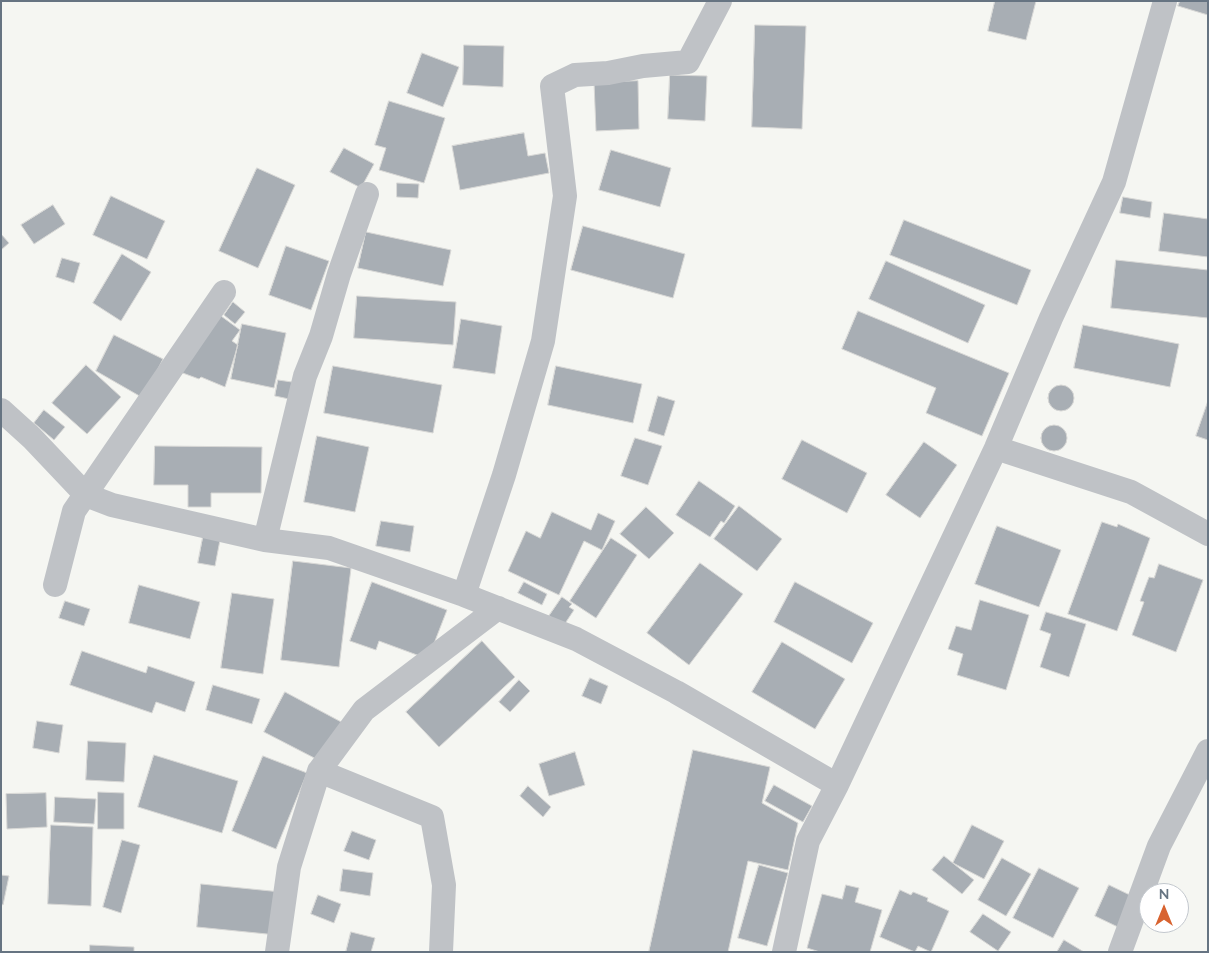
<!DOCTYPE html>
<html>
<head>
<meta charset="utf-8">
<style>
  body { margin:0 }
  #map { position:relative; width:1209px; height:953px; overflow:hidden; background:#f5f6f2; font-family:Mulish,sans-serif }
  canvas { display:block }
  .frame { position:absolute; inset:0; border:2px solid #667482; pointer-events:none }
  .north { position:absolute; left:1139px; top:883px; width:50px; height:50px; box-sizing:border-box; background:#fff; border:1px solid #c2c7cd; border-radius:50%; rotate:0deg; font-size:14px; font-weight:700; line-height:20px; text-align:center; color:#667482 }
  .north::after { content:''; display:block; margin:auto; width:18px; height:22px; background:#d86330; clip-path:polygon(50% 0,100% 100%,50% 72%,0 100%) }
</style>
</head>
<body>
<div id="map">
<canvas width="1209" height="953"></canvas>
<div class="frame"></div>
<div class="north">N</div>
</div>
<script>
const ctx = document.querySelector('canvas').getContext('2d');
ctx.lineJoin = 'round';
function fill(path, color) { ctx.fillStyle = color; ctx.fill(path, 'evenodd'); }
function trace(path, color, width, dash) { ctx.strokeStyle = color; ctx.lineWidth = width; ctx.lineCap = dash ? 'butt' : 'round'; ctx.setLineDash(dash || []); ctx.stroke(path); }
const building = new Path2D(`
  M995 1H1036L1026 40 988 31Z
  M1180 1H1208V15L1178 6Z
  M755 25 806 26 802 129 752 127Z
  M464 45 504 46 503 87 463 85Z
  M422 53 459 67 443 107 407 93Z
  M670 75 707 76 705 121 668 119Z
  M638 81 639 129 596 131 594 82Z
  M389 101 445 118 424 183 379 170 386 148 375 145Z
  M524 133 528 156 545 153 549 173 460 190 452 146Z
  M344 148 374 164 361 188 330 172Z
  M611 150 671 168 660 207 599 190Z
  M257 168 295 185 258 268 219 251Z
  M397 183 419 184 418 198 397 197Z
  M111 196 165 221 147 259 93 235Z
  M1123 197 1152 202 1150 218 1120 213Z
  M53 205 65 224 34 244 21 225Z
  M1164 213 1208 219V257L1159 251Z
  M904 220 1031 270 1017 305 890 255Z
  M583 226 685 254 673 298 571 270Z
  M366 232 451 250 443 286 358 268Z
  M1 234 9 243 1 250Z
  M286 246 329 261 311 310 269 295Z
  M122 254 151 272 121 321 93 303Z
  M62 258 80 263 74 283 56 277Z
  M1116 260 1208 270V318L1111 308Z
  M886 261 985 305 968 343 869 299Z
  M357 296 456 302 453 345 354 338Z
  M233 302 245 312 235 324 224 315Z
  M858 311 1009 373 982 436 926 413 936 388 842 349Z
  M221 316 240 330 232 341 238 345 225 387 201 377 199 379 180 372Z
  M461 319 502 326 495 374 453 368Z
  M242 324 286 333 274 388 231 379Z
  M1083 325 1179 344 1170 387 1074 368Z
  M114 335 163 359 143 398 96 371Z
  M86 365 121 397 87 434 52 403Z
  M333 366 442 385 433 433 324 413Z
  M556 366 642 384 633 423 548 405Z
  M278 380 292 382 289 399 275 396Z
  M1048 398a13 13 0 1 1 26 0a13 13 0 1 1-26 0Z
  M658 396 675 401 664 436 648 431Z
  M1208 401V440L1196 436Z
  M44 410 65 427 54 440 34 423Z
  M1041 438a13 13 0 1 1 26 0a13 13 0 1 1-26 0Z
  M317 436 369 447 355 512 304 502Z
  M635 438 662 446 648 485 621 476Z
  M802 440 867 473 847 513 782 479Z
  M924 442 957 465 920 518 886 495Z
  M155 446 262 447 261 493H211V507H188V485H154Z
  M699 481 735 506 724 523 721 521 710 537 676 515Z
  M739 506 782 539 757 571 714 539Z
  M646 507 674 533 649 559 620 534Z
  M552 512 591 530 598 513 615 521 602 550 584 541 559 595 508 571 526 531 540 538Z
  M381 521 414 526 410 552 376 546Z
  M1102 522 1117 527 1118 524 1150 538 1117 631 1068 614Z
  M997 526 1061 550 1039 607 975 584Z
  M203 537 220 540 215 566 198 563Z
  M611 538 637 555 596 618 570 601Z
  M293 561 351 568 339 667 281 660Z
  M700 563 743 594 689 665 647 633Z
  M1159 564 1203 580 1176 652 1132 635 1144 602 1140 601 1149 577 1154 578Z
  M372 582 447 610 428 659 379 641 376 650 350 641Z
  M524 582 547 594 542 605 518 593Z
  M795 582 873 623 852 663 774 622Z
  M139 585 200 602 190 639 129 623Z
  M232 593 274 599 263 674 221 668Z
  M562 597 572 604 569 607 574 610 564 625 549 616Z
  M980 600 1029 615 1006 690 957 675 963 654 948 649 956 626 971 630Z
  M65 601 90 609 84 626 59 618Z
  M1046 612 1086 624 1069 677 1040 667 1051 634 1040 630Z
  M482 641 515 677 439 747 406 712Z
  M782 642 845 679 815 729 752 692Z
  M82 651 146 673 148 666 195 682 185 712 156 702 152 713 70 685Z
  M590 678 608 686 601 704 582 696Z
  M519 680 530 691 510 712 499 702Z
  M213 685 260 699 252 724 206 710Z
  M285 692 345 724 324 763 264 732Z
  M37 721 63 725 59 753 33 748Z
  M88 741 126 743 124 782 86 780Z
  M693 750 770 767 762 803 798 823 788 870 748 861 728 952H649Z
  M575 752 585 785 549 796 539 764Z
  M154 755 238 781 222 833 138 807Z
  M263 756 307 773 276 849 232 831Z
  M774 785 812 806 803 822 765 801Z
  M528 786 551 807 543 817 520 796Z
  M98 792 124 793V829H98Z
  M46 793 47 827 7 829 6 794Z
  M55 797 96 799 94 824 54 822Z
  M51 825 93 827 91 906 48 904Z
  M972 825 1004 841 984 879 953 863Z
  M352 831 376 840 369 860 344 851Z
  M122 840 140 845 121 913 103 907Z
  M944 856 974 880 962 894 932 870Z
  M1002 858 1031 874 1006 916 978 900Z
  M759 865 788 873 767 946 738 938Z
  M1039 868 1079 888 1053 938 1013 918Z
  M343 869 373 873 370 896 340 891Z
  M1 875 9 876 3 905 1 904Z
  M201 884 281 892 277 935 197 927Z
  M846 885 859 888 855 902 882 910 870 952H820L807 948 822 894 842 899Z
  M1109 885 1134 897 1120 928 1095 916Z
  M900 890 911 895 913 892 928 898 927 901 949 911 931 952 918 946 915 952 880 937Z
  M318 895 341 904 334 923 311 914Z
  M983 914 1011 932 998 951 970 932Z
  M351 932 375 938 371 952H346Z
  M1064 940 1084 952H1057Z
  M90 945 134 947V952H90Z`);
const street = new Path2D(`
  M1 410 32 438 86 495 112 505 265 540 329 548 464 595 576 639 676 692 837 785
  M996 448 1131 492 1208 534
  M265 540 305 376 321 336 339 274 367 194
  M55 585 74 511 224 292
  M464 595 504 475 543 341 565 196 552 86 575 75 608 73 643 66 688 62 720 1
  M319 771 364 710 498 608
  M277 952 289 867 319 771 432 817 444 885 441 952
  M784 952 808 841 837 785 996 448 1051 318 1114 182 1165 1
  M1120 952 1159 846 1208 751`);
fill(building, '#a8aeb4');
trace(building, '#d7d7d5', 1);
trace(street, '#bfc2c6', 24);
</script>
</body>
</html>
